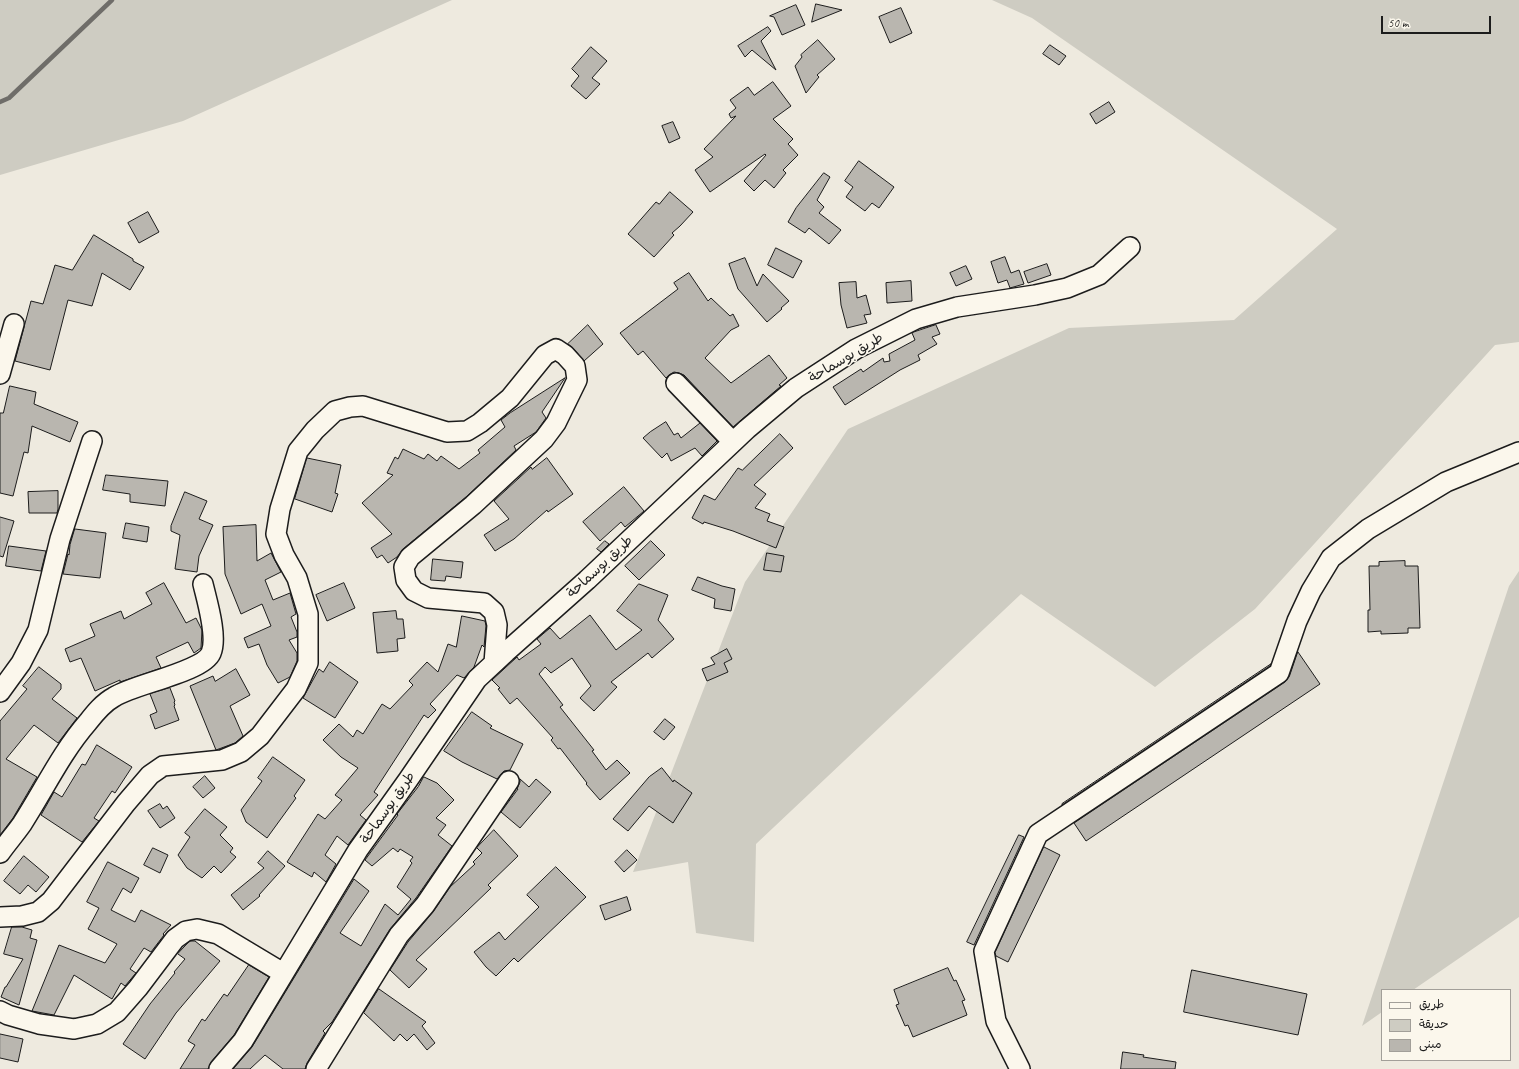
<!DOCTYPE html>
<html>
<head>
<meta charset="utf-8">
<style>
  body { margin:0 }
  #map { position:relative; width:1519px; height:1069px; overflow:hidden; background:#eeeadf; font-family:Caveat,"Playpen Sans Arabic",sans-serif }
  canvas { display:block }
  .legend { position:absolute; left:1381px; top:989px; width:130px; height:72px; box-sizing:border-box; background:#fbf7ec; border:1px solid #a29f99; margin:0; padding:5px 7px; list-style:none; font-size:12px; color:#1c1c1c }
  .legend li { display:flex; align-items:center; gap:8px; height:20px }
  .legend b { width:20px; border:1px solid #a29f99 }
  .scale { position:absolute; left:1381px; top:16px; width:110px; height:18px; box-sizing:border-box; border:2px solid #1c1c1c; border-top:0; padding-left:5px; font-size:12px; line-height:14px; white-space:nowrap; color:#1c1c1c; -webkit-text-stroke:3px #fbf7ec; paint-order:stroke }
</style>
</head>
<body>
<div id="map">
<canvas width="1519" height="1069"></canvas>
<ul class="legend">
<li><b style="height:5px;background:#fbf7ec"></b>طريق</li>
<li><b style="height:11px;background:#ceccc2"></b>حديقة</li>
<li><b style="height:11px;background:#b9b6af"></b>مبنى</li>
</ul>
<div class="scale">50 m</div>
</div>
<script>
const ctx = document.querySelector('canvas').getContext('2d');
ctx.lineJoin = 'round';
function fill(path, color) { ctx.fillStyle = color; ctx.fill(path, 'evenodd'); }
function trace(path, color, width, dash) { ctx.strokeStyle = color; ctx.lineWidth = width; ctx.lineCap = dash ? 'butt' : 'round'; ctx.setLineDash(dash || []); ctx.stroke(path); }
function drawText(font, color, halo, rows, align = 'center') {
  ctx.font = font + ' Caveat,"Playpen Sans Arabic",sans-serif'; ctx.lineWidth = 3; ctx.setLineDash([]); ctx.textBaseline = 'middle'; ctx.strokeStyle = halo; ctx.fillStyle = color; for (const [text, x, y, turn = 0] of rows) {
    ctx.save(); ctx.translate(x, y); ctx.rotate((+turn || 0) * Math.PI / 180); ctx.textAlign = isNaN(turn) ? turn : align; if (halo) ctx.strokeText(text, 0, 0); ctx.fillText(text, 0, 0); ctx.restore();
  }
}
const green = new Path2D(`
  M0 0H452L183 121 0 175Z
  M992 0H1519V342L1495 345 1255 609 1155 687 1021 594 756 844 754 942 696 933 688 862 633 872 745 582 848 429 1069 328 1234 320 1337 229 1032 18Z
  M1519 571V917L1413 990H1382V1012L1362 1026 1509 586Z`);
const stream = new Path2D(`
  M0 102 9 98 112 0`);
const building = new Path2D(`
  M816 4 842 10 812 22Z
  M796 5 805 25 782 35 774 17 770 16Z
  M901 8 912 33 890 43 879 17Z
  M768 27 771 31 761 41 776 70 752 50 745 57 738 46Z
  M818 40 835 59 817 75 819 77 806 93 795 66 802 57 801 55Z
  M1050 45 1066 56 1059 65 1043 54Z
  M591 47 607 61 592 78 600 84 586 99 571 86 579 76 572 69Z
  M773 82 791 106 773 119 793 139 788 144 798 155 783 170 786 173 774 188 765 180 754 191 744 181 766 155 765 154 710 192 695 170 713 157 704 149 736 116 731 118 729 114 736 108 730 100 748 87 754 95Z
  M1109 102 1115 112 1096 124 1090 114Z
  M673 122 680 138 669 143 662 126Z
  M859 161 894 187 879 208 872 203 865 211 846 197 853 187 845 181Z
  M824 173 830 177 817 200 824 207 819 213 841 230 829 244 809 228 805 233 788 222 796 208Z
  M670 192 693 212 680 226 672 233 674 235 654 257 628 234 656 202 659 204Z
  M148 212 159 232 139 243 128 223Z
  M94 235 133 259V261L144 267 130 290 102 273 92 306 68 300 50 370 15 361 31 301 43 304 55 265 72 270Z
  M776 248 802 261 793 278 768 265Z
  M1005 257 1011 273 1019 270 1024 284 1010 288 1007 280 998 283 991 262Z
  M745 258 757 286 763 274 789 301 781 308 782 309 767 322 738 289 729 264Z
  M1047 264 1051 275 1028 283 1024 272Z
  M966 266 972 279 956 286 950 273Z
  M689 273 708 301 711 298 730 316 733 314 739 326 731 330 705 358 731 383 769 355 787 378 779 385 781 386 733 427 684 375 679 373 674 372 669 375 666 378 643 351 638 355 620 333 678 289 674 283Z
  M911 281 912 301 887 303 886 283Z
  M856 282 857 298 866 295 871 314 864 315 867 323 847 328 841 305 839 283Z
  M588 325 603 344 584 361 573 348 568 344Z
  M936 325 940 334 932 337 937 344 918 355 920 360 900 370 845 405 833 387 861 369 863 372 883 358 884 362 890 361 889 354 915 340 912 333Z
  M565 378 542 412 546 418 536 432 514 446 516 450 466 497 403 549 397 557 388 563 382 555 377 558 371 548 392 534 362 503 393 475 387 473 395 457 398 459 403 449 424 459 428 454 437 461 441 456 459 469 480 453 478 450 505 427 501 420 510 413Z
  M10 386 36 392 34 404 78 422 70 442 32 426 28 453 24 452 13 496 0 493V413H3Z
  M666 422 674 435 678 433 681 438 700 423 717 441 702 456 695 448 671 461 667 453 662 458 643 438 650 432Z
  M780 434 793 448 754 485 766 494 755 508 770 514 767 521 784 527 776 548 733 531 704 522 703 524 692 518 704 495 715 500 738 468 742 470Z
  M307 458 341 465 335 493 338 494 332 512 295 499Z
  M547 458 573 494 548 512 547 510 514 539 495 551 484 535 509 519 494 501 531 467 532 469Z
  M106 475 168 481 165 506 130 502V494L103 490Z
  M624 487 644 511 625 527 621 522 600 541 583 522Z
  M58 491V509L57 513H29L28 492Z
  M185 492 207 501 199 519 213 525 199 556 197 572 175 569 180 535 171 531V526Z
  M0 517 14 521 3 557 0 556Z
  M126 523 149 527 147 542 123 538Z
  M256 525 257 561 271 553 281 572 265 580 273 600 290 593 296 614 291 617 297 632V637L289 640 297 653V661L290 677 278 683 267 665 259 644 248 648 244 638 271 626 262 604 241 614 225 574 223 527Z
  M75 529 106 533 100 578 63 574 68 554 69 555 70 545Z
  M605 541 609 544 601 552 597 549Z
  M651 541 665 555 639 580 625 566Z
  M9 546 46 551 41 571 6 566Z
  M767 553 784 556 781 572 764 570Z
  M433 559 463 562 461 578 446 576 445 581 431 580Z
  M1405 561V566H1418L1420 628H1408V633L1381 634V631L1368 632V610H1370L1369 566H1379V562Z
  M698 577 722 586 735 589 731 611 714 608 715 599 692 590Z
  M164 583 186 623 196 618 202 630 201 648 194 653 188 642 156 657 161 668 120 682V680L95 691 81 658 70 662 65 649 95 636 90 624 121 611 124 619 152 604 146 593Z
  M344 583 355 608 327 621 316 595Z
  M639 584 668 595 658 620 674 639 652 658 648 653 611 682 617 687 594 711 580 698 591 686 572 658 551 673 545 667 539 674 563 705 560 707 594 750 592 751 606 770 617 760 630 773 600 800 586 784 587 783 560 748 558 749 551 740 553 738 517 698 510 704 498 689 500 688 492 680 517 657 519 660 541 644 537 639 550 628 560 639 590 615 616 650 642 630 617 611Z
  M396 611 397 619H403L405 638 397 639 398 651 377 653 373 613Z
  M462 616 485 621 486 626 484 647 482 645 474 667 464 678 457 675 430 704 436 710 428 718 424 715 374 792 378 795 360 815 366 820 348 845 337 836 325 855 336 864 326 882 314 872 312 877 287 862 318 814 325 819 342 800 335 795 358 768 341 757 323 740 339 724 353 737 357 730 363 734 382 704 390 709 413 685 409 681 427 662 438 672 448 644 456 647Z
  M727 649 732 659 724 663 728 672 707 681 702 669 715 664 711 658Z
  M1298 652 1320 684 1086 841 1074 823 1285 682 1289 677Z
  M330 662 358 682 335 718 303 698 319 669 323 672Z
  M1271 664 1270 666 1062 805V804Z
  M39 667 61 684V689L52 699 77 718 58 743 34 725 6 759 37 777 13 818 0 835V721L27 689 23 686Z
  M236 669 250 695 230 706 243 736 235 743 216 750 190 686 213 676 215 681Z
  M170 688 175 701 174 702 175 705 174 706 179 720 155 729 150 715 157 712 150 694Z
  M472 712 492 726 490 728 523 744 510 770 504 771 497 779 462 762 444 751Z
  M665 719 675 727 664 740 654 732Z
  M97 745 132 767 115 793 112 791 94 818 99 821 82 842 41 815 54 792 62 797 82 764 85 765Z
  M273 757 305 780 294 796 296 798 267 838 246 822 241 810 262 781 258 778Z
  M662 768 673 782 674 780 692 793 673 823 649 806 628 831 613 819 649 777Z
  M205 776 215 788 203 798 193 787Z
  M424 777 437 783 454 800 436 818 446 825 438 835 452 846 416 898 390 929 332 1022 323 1031 325 1033 307 1063 305 1069H283L265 1055 250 1069H233L252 1047 354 879 369 891 340 933 361 946 385 904 398 915 411 899 397 887 412 863 410 861 413 857 400 849 398 852 393 848 372 866 365 860 398 815 397 814 418 787Z
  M520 779 529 787 536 779 551 792 520 828 501 812 518 789H517L520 782Z
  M160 804 163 809 167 806 175 818 160 828 148 811Z
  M205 809 227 827 220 835 233 848 230 852 236 857 221 873 214 866 202 878 187 868 178 855 190 837 185 833Z
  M494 830 518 856 488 885 491 888 416 960 427 969 409 988 390 970 408 942 433 912 450 887 475 864 473 862 482 853 477 848Z
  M1019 835 1024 837 974 945 967 942Z
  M1044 847 1060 855 1008 962 996 956 995 953Z
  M153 848 168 855 160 873 144 865Z
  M627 850 637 860 624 872 615 862Z
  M268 851 285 866 259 895 260 896 243 910 231 895 264 868 258 863Z
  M24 856 49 877 36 892 28 885 20 894 4 881Z
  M108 862 139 878 131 893 123 888 111 910 135 922 141 910 171 925 163 934 164 935 151 952 144 948 130 969 136 973 125 986 121 983 112 999 74 975 54 1015 32 1011 59 945 105 963 117 944 88 929 99 908 87 902Z
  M556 867 586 897 518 962 514 958 496 976 486 967 474 952 499 932 505 940 539 907 527 895Z
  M627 897 631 910 605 920 600 906Z
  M12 927H22L32 930 30 938 37 940 19 1005 1 997 5 987H6L23 959 4 954Z
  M190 941H195L220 961 176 1013 145 1059 123 1044 150 1004 175 973 174 972 185 959 178 954Z
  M249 965 269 977 234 1035 211 1062 208 1069H180L195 1045 188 1041 202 1019 205 1021 224 994 227 996Z
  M948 968 954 981 956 980 965 1000 962 1001 967 1015 913 1037 908 1025 905 1026 896 1005 899 1004 894 990Z
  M1192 970 1307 994 1298 1035 1184 1012Z
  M379 989 426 1022 422 1026 435 1043 427 1050 414 1034 407 1041 400 1034 394 1041 364 1013Z
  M0 1034 23 1039 18 1062 0 1058Z
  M1123 1052 1144 1055 1143 1057 1176 1062 1175 1069H1121Z`);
const minor = new Path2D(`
  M0 374 14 324
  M676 383 733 442
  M0 692 21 663 38 630 60 539 92 441
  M0 853C7 843 15 834 22 824 44 790 61 753 88 722 95 713 103 703 114 697 134 684 203 672 211 653 218 637 207 601 203 584
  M0 917 22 916 38 912 51 901 126 803 150 775 163 766 222 760 241 752 260 736 296 689 308 663V614L297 578 284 555 276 534 280 509 298 451 315 430 335 411 350 407 363 406 447 432 467 431 480 423 510 398 545 355 556 349 565 355 575 366 577 380 556 423 544 439 473 505 410 557 404 567 406 580 414 591 428 598 484 603 494 612 497 625 494 663
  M0 1011 8 1015 39 1024 74 1029 97 1024 117 1012 138 988 175 939 186 931 197 929 218 934 283 973
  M219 1069 243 1041 358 850 408 780 477 679 506 652 587 580 747 429 796 388 856 349 916 319 957 307 1035 295 1067 288 1099 275 1130 247
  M316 1069 399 935 425 905 509 781
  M1020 1069 996 1021 984 951 1038 834 1279 673 1297 621 1311 591 1331 558 1368 529 1446 482 1519 452`);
const streetNames = [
  ["طريق بوسماحة",846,358,-31],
  ["طريق بوسماحة",600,567,-43],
  ["طريق بوسماحة",388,808,-55]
];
fill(green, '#ceccc2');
trace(stream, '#6f6d69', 4.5);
fill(building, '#b9b6af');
trace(building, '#1c1c1c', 1);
trace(minor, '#1c1c1c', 22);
trace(minor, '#fbf7ec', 19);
drawText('14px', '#1c1c1c', '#fbf7ec', streetNames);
</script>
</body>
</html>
